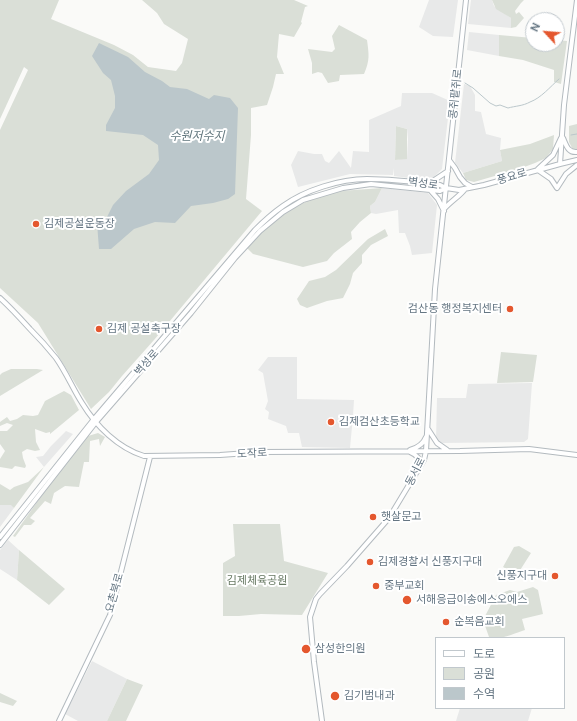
<!DOCTYPE html>
<html>
<head>
<meta charset="utf-8">
<style>
  body { margin:0 }
  #map { position:relative; width:577px; height:721px; overflow:hidden; background:#fafaf8; font-family:"DM Sans","Noto Sans KR",sans-serif }
  canvas { display:block }
  .legend { position:absolute; left:435px; top:637px; width:130px; height:72px; box-sizing:border-box; background:#fff; border:1px solid #c1c8cd; margin:0; padding:5px 7px; list-style:none; font-size:12px; color:#657683 }
  .legend li { display:flex; align-items:center; gap:8px; height:20px }
  .legend b { width:20px; border:1px solid #c1c8cd }
  .north { position:absolute; left:525px; top:12px; width:40px; height:40px; box-sizing:border-box; background:#fff; border:1px solid #c1c8cd; border-radius:50%; rotate:296deg; font-size:11px; font-weight:700; line-height:16px; text-align:center; color:#657683 }
  .north::after { content:''; display:block; margin:auto; width:14px; height:18px; background:#e4572e; clip-path:polygon(50% 0,100% 100%,50% 72%,0 100%) }
</style>
</head>
<body>
<div id="map">
<canvas width="577" height="721"></canvas>
<ul class="legend">
<li><b style="height:5px;background:#fff"></b>도로</li>
<li><b style="height:11px;background:#dadfd7"></b>공원</li>
<li><b style="height:11px;background:#bbc7cb"></b>수역</li>
</ul>
<div class="north">N</div>
</div>
<script>
const ctx = document.querySelector('canvas').getContext('2d');
ctx.lineJoin = 'round';
function fill(path, color) { ctx.fillStyle = color; ctx.fill(path, 'evenodd'); }
function trace(path, color, width, dash) { ctx.strokeStyle = color; ctx.lineWidth = width; ctx.lineCap = dash ? 'butt' : 'round'; ctx.setLineDash(dash || []); ctx.stroke(path); }
function drawText(font, color, halo, rows, align = 'center') {
  ctx.font = font + ' "DM Sans","Noto Sans KR",sans-serif'; ctx.lineWidth = 4; ctx.setLineDash([]); ctx.textBaseline = 'middle'; ctx.strokeStyle = halo; ctx.fillStyle = color; for (const [text, x, y, turn = 0] of rows) {
    ctx.save(); ctx.translate(x, y); ctx.rotate((+turn || 0) * Math.PI / 180); ctx.textAlign = isNaN(turn) ? turn : align; if (halo) ctx.strokeText(text, 0, 0); ctx.fillText(text, 0, 0); ctx.restore();
  }
}
const built = new Path2D(`
  M429 0H458L453 37 433 36 419 27Z
  M471 0H492L494 6 511 18V28L468 24Z
  M469 32 499 35V56L467 50Z
  M464 84 470 86 475 95V111L481 112 486 134 501 138 500 150 502 161 463 173 455 163Z
  M402 93H432L450 101 442 169 430 181 394 176V168L393 175 350 174 298 187 291 165 298 151 314 154H322L325 161 329 163 339 151 351 168 353 151 369 152V120L401 106ZM396 126 407 129 408 139 407 158 395 160Z
  M382 188 428 193 437 205 432 253 412 255 410 246 405 233H399L398 210 376 214 371 213 370 206 375 202Z
  M268 357H297V399L354 400 353 416 350 448 302 447 299 433H288L286 426 268 419 269 412 265 409 268 401 263 373 258 370Z
  M532 383 528 439 524 442 442 443 436 440 437 398H466L468 384Z
  M66 431 73 434 44 467 36 457 43 456 51 446Z
  M0 505H12L14 508 0 527Z
  M8 540 19 550 17 580 0 569V550Z
  M92 661 127 679 107 721H78L65 714Z
  M460 708H532L528 721H456Z`);
const green = new Path2D(`
  M0 0H59L51 19 114 45 133 55 148 67 176 71 182 63 188 39 164 24 157 13 142 0H294L308 6 305 7 301 22 302 23 294 37 279 34 277 57 284 74H276L273 87 267 105 251 108V135L246 199 262 211 154 340 122 376 109 392 91 409 38 323 0 288V130L28 70 24 67 0 119Z
  M492 0H524L521 3 515 11 516 14 519 12 524 18 516 27 511 28V18L496 9Z
  M339 25 367 40C369 55 370 60 364 74L340 75 339 81 328 83 322 73 318 72 312 74V63L308 49 332 52 335 49 332 36Z
  M499 35 533 38V44H557V40L567 41 561 84 554 82V70L523 60 499 56Z
  M577 124V149L573 150 569 142V126Z
  M396 126 407 129V159L395 160Z
  M554 135 553 149 546 158 535 163 519 169 474 182 466 180 463 173 502 161 500 150 530 144Z
  M382 188 375 202 370 206 371 213 360 222 351 232 352 239 334 253 327 261 303 267 253 254 247 248 261 232 285 213 307 201 340 191Z
  M385 229 388 236 371 245 362 255V263L353 273 350 284 343 298 327 301 307 308 300 305 297 299 309 281 325 277 336 270 368 239Z
  M501 352 537 355 533 382 497 383Z
  M11 369H37L43 370 0 396V375L2 373Z
  M64 391 71 395 79 410 50 434V432L46 433 35 429 36 442 40 450 35 451 27 449 22 452 23 458 26 466 25 468 15 466 12 469 0 467V459L5 451 0 444V431H7L13 425 7 423 0 426V422L7 417 10 421 17 419 23 415 33 416 38 415 45 401Z
  M98 433 105 437 100 446 99 439 90 441 89 462H84L79 487 65 486 54 493 51 504 45 501 30 518 35 521 31 525H24L15 537 13 536 47 488 88 436Z
  M44 467 14 508 11 505H0V484L10 490 14 487 28 482Z
  M233 524H280L284 561 328 573 302 615 261 614 239 616H223V563L235 556Z
  M519 546 531 553 517 575 503 567 514 547Z
  M19 550 65 589 49 605 17 580Z
  M533 587 538 590 543 614 522 619 525 630C516 633 498 641 489 637L483 620 496 595 510 590 517 592Z
  M127 679 143 685 126 721H107Z
  M0 693 17 701 13 706 0 702Z`);
const water = new Path2D(`
  M99 43 128 57 145 72 162 81 170 87 187 89 209 99 214 95 230 98 238 108 235 194 228 199 213 203 191 206 175 223 155 222 134 229 111 249H99L97 223 106 219 113 205 126 191 149 174 159 160 158 145 143 135 106 131V125L115 108V96L111 80 103 73 92 56Z`);
const stream = new Path2D(`
  M465 83 473 88 490 103 496 106 500 105 508 108C515 106 523 106 530 102 541 98 550 87 559 79
  M571 135 577 134`);
const secondary = new Path2D(`
  M563 138C566 145 568 153 577 152
  M449 160 455 168 460 177 465 183 472 187
  M560 164 564 105 577 0
  M538 169 553 155 561 138
  M538 170 551 179 557 188 566 174 577 165
  M430 183 448 171
  M430 190 438 199 444 211
  M444 209C451 201 460 196 465 189
  M0 298C11 308 20 318 30 329 39 338 48 348 56 358 66 372 73 389 82 403 96 426 118 448 144 456L220 455 262 452 460 451 529 449 577 455
  M428 429 437 443 447 450
  M410 450C417 448 423 445 426 437
  M410 452C417 455 421 459 420 466
  M0 537 94 419 255 230C264 221 273 213 283 206 305 190 340 179 367 179 391 179 416 182 440 185L446 188 459 190 484 185 560 164 577 160
  M0 545 96 422 191 313 235 258 260 231 283 212 303 200 343 188 371 184 440 191 446 188
  M59 721 110 615 150 457
  M322 721 314 662 310 617 316 599 320 594 347 566 389 518 424 460 426 451 435 289 466 0`);
const markers = [
  [36,224,4,"#e4572e"],
  [510,309,4,"#e4572e"],
  [99,329,4,"#e4572e"],
  [331,422,4,"#e4572e"],
  [373,517,4,"#e4572e"],
  [370,562,4,"#e4572e"],
  [555,576,4,"#e4572e"],
  [376,586,4,"#e4572e"],
  [407,600,5,"#e4572e"],
  [446,622,4,"#e4572e"],
  [306,649,5,"#e4572e"],
  [335,696,5,"#e4572e"]
];
const streetNames = [
  ["콩쥐팥쥐로",456,94,-84],
  ["풍요로",512,177,-16],
  ["벽성로",423,184,8],
  ["벽성로",147,363,-49],
  ["도작로",252,454,-3],
  ["동서로",416,472,-63],
  ["요촌북로",115,593,-75]
];
const poiNames = [
  ["김제공설운동장",44,224],
  ["검산동 행정복지센터",502,309,"right"],
  ["김제 공설축구장",107,329],
  ["김제검산초등학교",339,422],
  ["햇살문고",381,517],
  ["김제경찰서 신풍지구대",378,562],
  ["신풍지구대",547,576,"right"],
  ["중부교회",384,586],
  ["서해응급이송에스오에스",416,600],
  ["순복음교회",454,622],
  ["삼성한의원",315,649],
  ["김기범내과",344,696]
];
const parkNames = [
  ["김제체육공원",257,581]
];
const waterNames = [
  ["수원저수지",197,137]
];
fill(built, '#e8e9e9');
fill(green, '#dadfd7');
fill(water, '#bbc7cb');
trace(stream, '#bbc7cb', 1);
trace(secondary, '#b3babf', 6);
trace(secondary, '#fff', 4);
for (const [x, y, r, color] of markers) { const dot = new Path2D(); dot.arc(x, y, r, 0, 2 * Math.PI); ctx.fillStyle = color; ctx.fill(dot); trace(dot, '#fff', 1.5); }
drawText('11px', '#657683', '#fff', streetNames);
drawText('11px', '#657683', '#fff', poiNames, 'left');
drawText('11px', '#687a64', '#fff', parkNames);
drawText('italic 12px', '#60757c', '#fff', waterNames);
</script>
</body>
</html>
